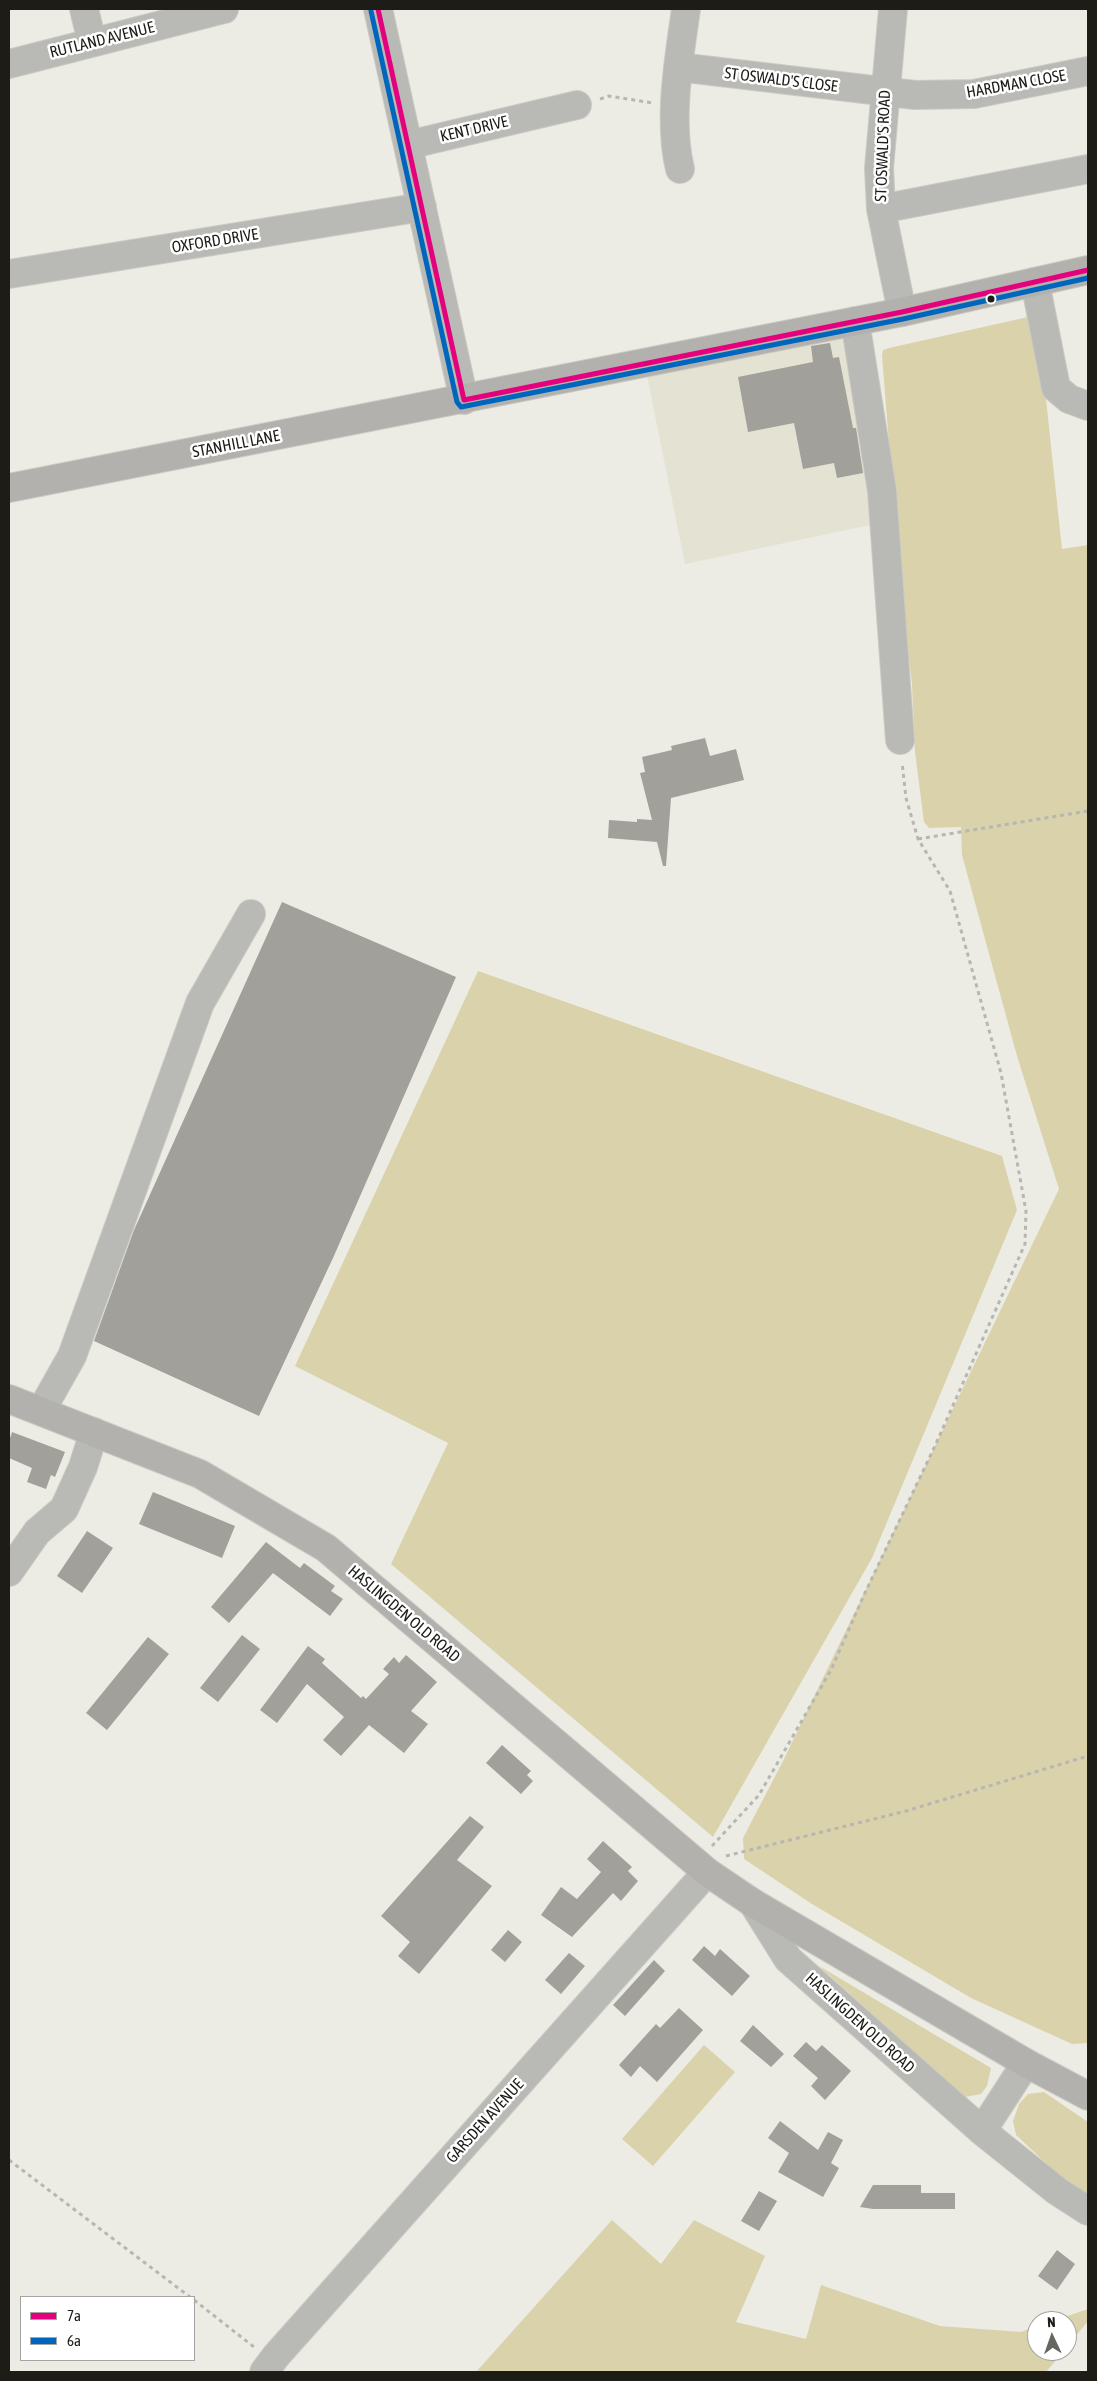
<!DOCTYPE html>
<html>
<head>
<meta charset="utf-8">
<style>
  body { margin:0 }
  #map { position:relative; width:1097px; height:2381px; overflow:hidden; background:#edece4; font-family:"Asap Condensed",sans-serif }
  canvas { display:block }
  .frame { position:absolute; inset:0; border:10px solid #1d1c17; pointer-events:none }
  .legend { position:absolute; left:20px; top:2296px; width:175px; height:65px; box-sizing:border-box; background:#fff; border:1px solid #a5a4a2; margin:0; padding:6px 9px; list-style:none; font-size:15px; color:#1d1c17 }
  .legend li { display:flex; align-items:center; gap:10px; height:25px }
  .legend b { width:25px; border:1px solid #a5a4a2 }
  .north { position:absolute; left:1027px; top:2311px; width:50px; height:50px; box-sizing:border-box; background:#fff; border:1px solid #a5a4a2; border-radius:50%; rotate:357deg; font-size:14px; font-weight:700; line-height:20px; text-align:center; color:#1d1c17 }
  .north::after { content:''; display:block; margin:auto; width:18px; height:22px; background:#66655f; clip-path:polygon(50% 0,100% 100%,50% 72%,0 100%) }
</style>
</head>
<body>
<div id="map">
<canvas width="1097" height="2381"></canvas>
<div class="frame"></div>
<ul class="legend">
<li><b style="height:6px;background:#e5007d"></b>7a</li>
<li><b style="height:6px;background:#0065bd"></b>6a</li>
</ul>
<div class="north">N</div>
</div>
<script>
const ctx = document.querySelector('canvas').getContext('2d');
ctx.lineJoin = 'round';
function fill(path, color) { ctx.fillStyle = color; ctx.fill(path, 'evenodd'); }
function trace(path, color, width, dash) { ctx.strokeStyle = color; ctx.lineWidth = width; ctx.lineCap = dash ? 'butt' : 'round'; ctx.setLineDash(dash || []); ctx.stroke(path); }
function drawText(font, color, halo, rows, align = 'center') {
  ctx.font = font + ' "Asap Condensed",sans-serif'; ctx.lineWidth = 5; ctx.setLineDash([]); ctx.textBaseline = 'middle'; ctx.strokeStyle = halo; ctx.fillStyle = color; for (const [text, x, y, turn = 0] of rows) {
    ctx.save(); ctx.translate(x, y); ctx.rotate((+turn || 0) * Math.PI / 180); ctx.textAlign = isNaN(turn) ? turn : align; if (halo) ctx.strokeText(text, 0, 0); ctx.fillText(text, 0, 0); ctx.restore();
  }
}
const built = new Path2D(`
  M847 336 880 523 685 564 647 376Z`);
const green = new Path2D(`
  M1037 315 1062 549 1088 545V2043L1072 2044 971 1998 812 1904 744 1859 743 1838 783 1761 1059 1189 1017 1056 962 855 961 827 929 828 924 822 915 752 912 684 901 593 882 356 883 350 889 348Z
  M478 971 1002 1156 1017 1210 872 1558 713 1837 391 1564 448 1443 295 1366Z
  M819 1966 991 2068 987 2086 981 2094 965 2097Z
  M704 2045 735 2072 653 2166 622 2139Z
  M1044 2092 1088 2122V2200L1066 2182 1016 2135 1013 2121 1019 2104 1028 2094Z
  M612 2220 661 2264 694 2220 765 2256 736 2322 806 2339 821 2285 940 2326 1021 2332 1037 2326V2351H1064L1046 2372H476Z
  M1088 2309V2321L1067 2347V2321H1053Z`);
const building = new Path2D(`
  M830 343 833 358 839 357 853 428H856L863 473 837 478 834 463 803 469 794 423 748 432 738 377 813 362 811 346Z
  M705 738 710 756 736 749 744 780 671 798 666 866H663L657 842 608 838 609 820 637 822V819L652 820 640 773 645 772 642 757 672 750 671 746Z
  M282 902 456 977 333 1258 259 1416 94 1341 134 1230Z
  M12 1432 65 1452 55 1477 51 1475 46 1489 27 1482 32 1468 9 1458V1441Z
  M153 1492 235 1526 222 1558 139 1524Z
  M87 1531 113 1548 82 1593 57 1576Z
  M266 1542 300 1568 304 1563 335 1586 331 1591 343 1599 330 1616 273 1573 229 1623 211 1607Z
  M242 1635 260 1649 218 1702 200 1688Z
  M148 1637 169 1654 107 1730 86 1713Z
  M308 1646 325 1659 322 1663 361 1698 363 1696 366 1699 389 1674 383 1669 394 1657 399 1663 406 1655 437 1682 411 1711 428 1724 404 1753 369 1725 341 1756 323 1740 344 1717 307 1684 277 1723 260 1710Z
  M502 1745 531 1771 527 1775 533 1781 521 1794 486 1763Z
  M470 1816 484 1827 457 1860 492 1886 419 1974 398 1956 410 1942 381 1916Z
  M603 1841 632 1867 628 1871 638 1881 621 1901 613 1893 572 1937 541 1915 561 1887 577 1899 601 1872 587 1859Z
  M508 1930 522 1942 505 1962 491 1950Z
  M704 1946 715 1956 720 1949 750 1976 732 1996 692 1960Z
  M569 1953 585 1966 561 1994 545 1980Z
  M654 1960 665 1971 625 2016 613 2005Z
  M679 2008 703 2030 657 2082 640 2066 631 2077 619 2065 656 2024 660 2028Z
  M753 2025 784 2054 771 2067 740 2041Z
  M806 2042 816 2051 822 2045 851 2071 825 2100 811 2086 818 2078 793 2056Z
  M780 2121 818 2150 828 2132 843 2140 831 2163 839 2168 823 2197 778 2172 789 2153 768 2138Z
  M873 2185H921V2193H955V2209H873L860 2207Z
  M759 2191 777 2201 759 2231 741 2221Z
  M1057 2250 1075 2264 1057 2290 1038 2276Z`);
const path = new Path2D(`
  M600 99 609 96 653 103
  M918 839 1088 811
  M712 1846 759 1795 831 1670 864 1595 934 1448 1025 1244 1026 1211 1001 1073 950 891 918 839 906 798 902 762
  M726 1856 906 1811 1088 1756
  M9 2160 190 2297
  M194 2300 254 2347`);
const minor = new Path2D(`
  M84 9 92 42
  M378 9 464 400
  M893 9 879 168 881 209 902 312
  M9 64 224 9
  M678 67 915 95 974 94 1088 71
  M408 145 577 105
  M680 169C668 120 679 59 686 9
  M881 209 1088 169
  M9 274 422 207
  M1035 282 1056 388 1069 399 1088 406
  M855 321 882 491 900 740
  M41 1411 72 1356 200 1003 251 914
  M9 1572 37 1532 64 1509 83 1467 94 1432
  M753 1903 788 1959 982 2131 1057 2191 1088 2211
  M982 2131 1026 2063
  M264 2372 276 2356 707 1872`);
const major = new Path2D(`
  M9 488 902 312 1088 270
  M9 1399 200 1474 326 1548 707 1872 753 1903 1026 2063 1088 2096`);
const bus1 = new Path2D(`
  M378 9 464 400 902 312 1088 270`);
const bus2 = new Path2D(`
  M371 11 457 402 461 407 903 319 1088 278`);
const markers = [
  [991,299,4.5,"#1d1c17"]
];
const streetNames = [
  ["RUTLAND AVENUE",102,40,-14],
  ["ST OSWALD'S CLOSE",781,80,7],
  ["HARDMAN CLOSE",1016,84,-10],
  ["KENT DRIVE",474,129,-13],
  ["ST OSWALD'S ROAD",883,146,-88],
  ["OXFORD DRIVE",215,241,-9],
  ["STANHILL LANE",236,444,-11],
  ["HASLINGDEN OLD ROAD",404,1614,40],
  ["HASLINGDEN OLD ROAD",860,2023,42],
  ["GARSDEN AVENUE",485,2121,-48]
];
fill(built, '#e4e2d2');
fill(green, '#d9d2ab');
fill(building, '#a1a09a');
trace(minor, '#cbcac4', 30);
trace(major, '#cbcac4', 30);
trace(path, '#b7b6b3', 3, [4, 4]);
trace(minor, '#b9b9b6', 28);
trace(major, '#b2b1ad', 28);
trace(bus1, '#e5007d', 5);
trace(bus2, '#0065bd', 5);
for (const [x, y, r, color] of markers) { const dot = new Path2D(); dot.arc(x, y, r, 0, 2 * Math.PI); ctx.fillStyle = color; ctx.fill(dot); trace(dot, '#fff', 2); }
drawText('16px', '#1d1c17', '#fff', streetNames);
</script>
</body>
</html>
